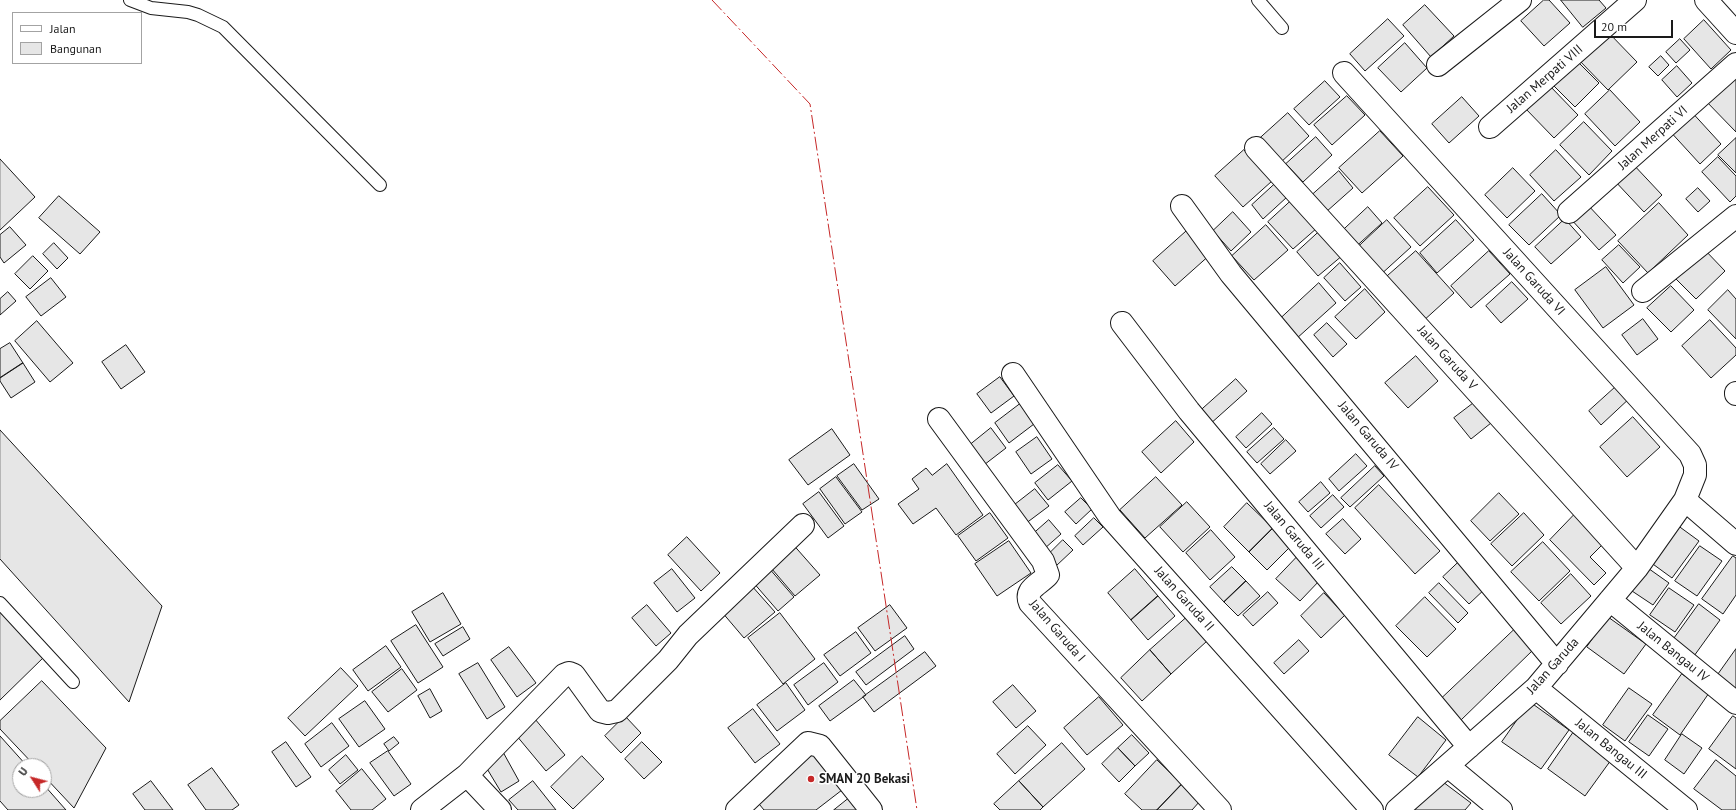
<!DOCTYPE html>
<html>
<head>
<meta charset="utf-8">
<style>
  body { margin:0 }
  #map { position:relative; width:1736px; height:810px; overflow:hidden; background:#fff; font-family:"PT Sans",sans-serif }
  canvas { display:block }
  .legend { position:absolute; left:12px; top:12px; width:130px; height:52px; box-sizing:border-box; background:#fff; border:1px solid #a3a3a3; margin:0; padding:5px 7px; list-style:none; font-size:12px; color:#1a1a1a }
  .legend li { display:flex; align-items:center; gap:8px; height:20px }
  .legend b { width:20px; border:1px solid #a3a3a3 }
  .north { position:absolute; left:12px; top:758px; width:40px; height:40px; box-sizing:border-box; background:#fff; border:1px solid #a3a3a3; border-radius:50%; rotate:306deg; font-size:11px; font-weight:700; line-height:16px; text-align:center; color:#1a1a1a }
  .north::after { content:''; display:block; margin:auto; width:14px; height:18px; background:#c62828; clip-path:polygon(50% 0,100% 100%,50% 72%,0 100%) }
  .scale { position:absolute; left:1594px; top:20px; width:79px; height:18px; box-sizing:border-box; border:2px solid #1a1a1a; border-top:0; padding-left:5px; font-size:12px; line-height:14px; white-space:nowrap; color:#1a1a1a; -webkit-text-stroke:3px #fff; paint-order:stroke }
</style>
</head>
<body>
<div id="map">
<canvas width="1736" height="810"></canvas>
<ul class="legend">
<li><b style="height:5px;background:#fff"></b>Jalan</li>
<li><b style="height:11px;background:#e6e6e6"></b>Bangunan</li>
</ul>
<div class="north">U</div>
<div class="scale">20 m</div>
</div>
<script>
const ctx = document.querySelector('canvas').getContext('2d');
ctx.lineJoin = 'round';
function fill(path, color) { ctx.fillStyle = color; ctx.fill(path, 'evenodd'); }
function trace(path, color, width, dash) { ctx.strokeStyle = color; ctx.lineWidth = width; ctx.lineCap = dash ? 'butt' : 'round'; ctx.setLineDash(dash || []); ctx.stroke(path); }
function drawText(font, color, halo, rows, align = 'center') {
  ctx.font = font + ' "PT Sans",sans-serif'; ctx.lineWidth = 3; ctx.setLineDash([]); ctx.textBaseline = 'middle'; ctx.strokeStyle = halo; ctx.fillStyle = color; for (const [text, x, y, turn = 0] of rows) {
    ctx.save(); ctx.translate(x, y); ctx.rotate((+turn || 0) * Math.PI / 180); ctx.textAlign = isNaN(turn) ? turn : align; if (halo) ctx.strokeText(text, 0, 0); ctx.fillText(text, 0, 0); ctx.restore();
  }
}
const building = new Path2D(`
  M1544 0H1549L1570 23 1544 46 1521 21Z
  M1561 0H1599L1606 8 1583 27Z
  M1425 5 1454 36 1431 57 1403 25Z
  M1388 19 1404 36 1365 71 1350 54Z
  M1704 20 1731 50 1711 69 1684 39Z
  M1606 30 1637 62 1608 90 1577 58Z
  M1680 39 1690 50 1676 63 1666 52Z
  M1405 43 1427 68 1401 92 1378 68Z
  M1661 56 1669 65 1658 76 1649 67Z
  M1573 57 1599 83 1575 107 1549 81Z
  M1677 66 1692 83 1677 97 1662 80Z
  M1736 66V132L1703 98Z
  M1325 81 1340 97 1309 125 1294 109Z
  M1548 84 1578 115 1554 138 1524 107Z
  M1610 90 1640 122 1615 146 1585 114Z
  M1347 96 1365 115 1332 145 1314 125Z
  M1462 97 1479 116 1449 143 1432 124Z
  M1688 108 1721 144 1700 164 1667 128Z
  M1288 113 1309 136 1279 164 1257 141Z
  M1584 122 1612 151 1589 175 1560 145Z
  M1380 131 1403 156 1362 193 1339 168Z
  M1316 137 1332 155 1303 182 1286 164Z
  M1736 138V173L1718 155Z
  M1244 150 1272 181 1243 207 1215 176Z
  M1556 150 1581 177 1554 201 1530 175Z
  M1718 157 1736 176V196L1730 202 1702 172Z
  M0 159 35 197 0 230Z
  M1631 162 1662 195 1644 212 1613 179Z
  M1513 168 1535 191 1507 218 1485 195Z
  M1339 171 1353 188 1326 212 1311 196Z
  M1276 183 1287 197 1263 219 1252 205Z
  M1428 187 1454 215 1420 246 1394 218Z
  M1698 188 1710 201 1698 212 1686 199Z
  M1542 194 1561 215 1529 245 1509 225Z
  M59 196 100 232 80 254 39 218Z
  M1292 200 1317 228 1293 249 1268 222Z
  M1586 203 1616 235 1599 250 1570 218Z
  M1659 203 1688 235 1648 273 1618 241Z
  M1368 207 1382 223 1351 251 1337 236Z
  M1233 212 1251 232 1231 251 1213 231Z
  M1565 219 1581 237 1551 264 1535 247Z
  M1387 220 1411 247 1378 277 1354 251Z
  M1456 220 1474 240 1437 273 1420 253Z
  M1266 225 1288 250 1254 280 1232 256Z
  M10 227 26 245 4 263 0 257V235Z
  M1190 228 1212 253 1175 286 1153 261Z
  M1321 230 1343 255 1318 276 1297 252Z
  M54 243 68 258 57 269 43 254Z
  M1619 245 1640 267 1623 283 1602 260Z
  M1703 248 1725 271 1696 299 1674 277Z
  M1416 251 1454 293 1422 322 1383 280Z
  M1489 251 1510 274 1471 308 1451 286Z
  M33 256 48 271 30 289 15 274Z
  M1340 263 1361 287 1345 301 1324 278Z
  M1606 267 1634 305 1603 328 1575 290Z
  M51 278 66 297 41 316 26 297Z
  M1512 282 1528 299 1501 323 1486 306Z
  M1319 283 1336 303 1296 339 1279 320Z
  M1671 286 1694 310 1671 332 1647 308Z
  M1365 289 1385 312 1356 339 1335 317Z
  M1728 290 1736 299V339L1708 310Z
  M8 292 16 301 0 315V299Z
  M1643 319 1658 339 1637 355 1622 335Z
  M1710 320 1736 348V355L1711 378 1682 346Z
  M37 321 73 363 50 382 15 341Z
  M1327 323 1347 344 1333 357 1314 335Z
  M10 343 23 363 0 378V349Z
  M126 345 145 372 121 389 102 362Z
  M1416 356 1438 381 1408 408 1385 383Z
  M23 363 35 382 11 398 0 381V378Z
  M1000 377 1014 396 991 413 977 394Z
  M1236 379 1247 391 1209 425 1198 413Z
  M1620 383 1632 396 1601 425 1589 411Z
  M1475 402 1491 423 1471 439 1454 418Z
  M1020 404 1034 424 1009 443 995 423Z
  M1262 413 1272 424 1246 448 1236 437Z
  M1633 417 1660 447 1627 477 1600 447Z
  M1176 421 1194 442 1161 473 1142 452Z
  M991 428 1006 448 980 468 965 449Z
  M1274 428 1284 439 1257 463 1247 452Z
  M832 429 850 455 808 485 789 460Z
  M0 430 162 606 129 702 0 559Z
  M1037 437 1052 459 1031 474 1016 452Z
  M1286 440 1296 451 1270 474 1261 464Z
  M1356 454 1367 466 1339 491 1329 479Z
  M854 464 879 499 862 510 837 476Z
  M947 464 983 515 956 535 936 508 913 524 898 504 919 489 912 479 926 468 932 475Z
  M1058 465 1072 481 1048 500 1035 483Z
  M1375 466 1384 476 1350 507 1341 498Z
  M836 477 862 512 845 524 820 489Z
  M1156 477 1182 505 1145 538 1120 510Z
  M1321 482 1330 493 1308 512 1299 502Z
  M1379 485 1440 551 1415 574 1355 508Z
  M1035 489 1049 506 1025 524 1012 507Z
  M819 492 844 526 828 538 803 504Z
  M1499 493 1519 514 1490 541 1471 521Z
  M1333 495 1344 507 1321 528 1310 516Z
  M1081 498 1092 509 1076 524 1065 512Z
  M1187 502 1210 527 1183 552 1160 527Z
  M1247 503 1273 528 1249 552 1224 527Z
  M990 513 1008 538 976 561 958 536Z
  M1524 513 1544 535 1512 566 1491 544Z
  M1575 514 1604 543 1590 557 1606 573 1594 585 1550 540Z
  M1094 518 1103 527 1083 545 1075 536Z
  M1343 519 1361 539 1345 554 1326 534Z
  M1049 520 1061 534 1044 549 1032 535Z
  M1673 522 1699 541 1672 578 1646 559Z
  M1273 528 1291 546 1267 570 1249 552Z
  M1211 530 1235 557 1210 580 1186 553Z
  M687 537 720 573 701 591 668 555Z
  M1063 540 1073 550 1056 566 1047 556Z
  M790 541 820 575 795 596 766 562Z
  M1009 541 1031 573 997 596 975 564Z
  M1543 542 1570 571 1539 601 1511 572Z
  M1700 546 1722 561 1697 596 1675 581Z
  M1733 556 1736 558V595L1723 614 1702 599Z
  M1297 557 1321 579 1300 601 1276 579Z
  M1462 559 1488 586 1469 604 1443 577Z
  M1645 566 1669 583 1653 605 1629 589Z
  M768 567 794 597 778 611 752 581Z
  M1232 567 1246 581 1224 602 1210 587Z
  M672 569 695 598 677 612 654 583Z
  M1135 569 1158 596 1131 620 1108 593Z
  M1571 574 1591 596 1561 624 1541 603Z
  M1246 581 1260 596 1238 616 1224 602Z
  M1439 583 1468 613 1458 623 1429 593Z
  M751 585 775 612 744 638 721 611Z
  M1669 588 1694 605 1675 632 1650 615Z
  M1268 592 1278 603 1253 626 1243 615Z
  M443 593 461 624 430 642 412 612Z
  M1324 593 1345 615 1321 638 1301 616Z
  M1158 596 1175 616 1148 640 1131 620Z
  M1425 597 1456 629 1427 657 1396 626Z
  M1699 604 1720 620 1694 656 1673 640Z
  M647 605 671 633 656 646 632 618Z
  M890 605 907 628 875 651 858 628Z
  M0 610 45 656 0 700Z
  M780 613 815 659 783 684 748 638Z
  M1608 617 1646 644 1624 674 1587 647Z
  M1186 618 1207 641 1171 674 1150 650Z
  M416 625 443 667 418 683 391 641Z
  M463 627 470 639 443 656 435 644Z
  M1514 630 1533 650 1460 721 1440 700Z
  M856 632 871 653 840 676 824 655Z
  M905 636 914 649 866 685 856 672Z
  M1299 640 1309 651 1284 674 1274 663Z
  M386 646 401 667 368 691 353 670Z
  M509 647 536 683 517 697 491 660Z
  M1736 649V690L1717 676Z
  M1150 650 1171 674 1142 701 1121 678Z
  M925 652 936 666 874 712 863 697Z
  M478 663 505 707 487 719 459 674Z
  M824 663 838 682 808 705 794 685Z
  M341 668 358 686 305 736 288 718Z
  M402 669 417 690 388 712 372 692Z
  M1682 674 1709 693 1680 735 1653 715Z
  M854 680 866 695 830 721 819 706Z
  M42 681 106 748 74 808 44 776V766H35L0 729V721Z
  M786 683 805 710 777 731 757 705Z
  M1013 685 1036 711 1016 728 993 702Z
  M1629 688 1652 704 1625 741 1603 725Z
  M430 689 442 711 430 718 418 696Z
  M1099 697 1123 725 1087 755 1064 728Z
  M365 701 385 729 359 747 339 719Z
  M1530 702 1569 730 1541 769 1502 742Z
  M753 709 780 744 755 763 728 728Z
  M1648 715 1668 729 1649 756 1629 742Z
  M625 716 641 733 621 753 605 736Z
  M1733 716 1736 718V769L1709 749Z
  M1418 717 1446 740 1418 777 1389 755Z
  M535 719 565 755 546 771 516 735Z
  M332 723 349 746 321 767 305 744Z
  M1028 726 1046 745 1015 774 997 754Z
  M1573 733 1611 760 1585 796 1548 769Z
  M1682 734 1702 748 1684 774 1665 760Z
  M1132 735 1149 753 1135 766 1118 748Z
  M0 736 27 766H20V790H44V785L66 810H8L0 801Z
  M394 737 399 743 389 751 384 744Z
  M286 742 311 777 296 787 272 752Z
  M642 742 662 762 644 779 625 759Z
  M1062 743 1085 769 1043 807 1019 781Z
  M1118 748 1135 766 1119 782 1102 764Z
  M388 751 411 784 394 796 370 763Z
  M503 752 519 781 501 792 483 762Z
  M814 753 842 790 816 810H764L755 799Z
  M346 755 358 770 340 784 329 770Z
  M582 756 604 779 573 809 551 787Z
  M1157 760 1182 784 1157 810H1142L1125 794Z
  M1716 760 1736 776V810H1722L1694 789Z
  M212 768 239 805 232 810H206L188 785Z
  M362 769 386 799 372 810H351L336 791Z
  M1439 779 1471 803 1465 810H1415Z
  M151 781 173 810H145L133 794Z
  M533 781 556 810H518L509 800Z
  M1019 781 1043 807 1040 810H1000L994 804Z
  M1182 784 1200 801 1192 810H1157Z
  M848 799 857 810H834Z`);
const service = new Path2D(`
  M130 0 151 8 188 12 198 15 223 27 380 185
  M1258 0 1282 28
  M0 603 73 682`);
const minor = new Path2D(`
  M1706 0 1736 33
  M1438 65 1520 0
  M1344 73 1690 454 1695 465V475L1685 500 1637 568 1536 688 1397 810
  M1490 127 1635 0
  M1256 148 1637 568
  M1182 206 1231 274 1557 664
  M1569 212 1736 64
  M1643 291 1736 216
  M1122 323 1189 411 1469 747
  M1013 374 1110 517 1372 810
  M1736 393V394
  M939 419 1043 561 1048 575C1039 585 1024 589 1030 603L1220 810
  M1685 500 1736 544
  M1610 600 1736 703
  M1536 688 1686 810
  M1448 766 1501 810
  M467 775 500 810
  M422 810 467 775 564 675 569 673 574 675 600 711 608 713 617 711 668 660 688 635 803 525
  M737 810 808 743 820 746 871 810`);
const power = new Path2D(`
  M712 0 810 104 917 810`);
const markers = [
  [811,779,4,"#c62828"]
];
const streetNames = [
  ["Jalan Merpati VIII",1545,79,-41],
  ["Jalan Merpati VI",1653,138,-42],
  ["Jalan Garuda VI",1534,282,48],
  ["Jalan Garuda V",1447,358,48],
  ["Jalan Garuda IV",1368,436,50],
  ["Jalan Garuda III",1294,536,50],
  ["Jalan Garuda II",1184,599,48],
  ["Jalan Garuda I",1057,631,49],
  ["Jalan Bangau IV",1673,652,39],
  ["Jalan Garuda",1553,666,-48],
  ["Jalan Bangau III",1611,749,39]
];
const poiNames = [
  ["SMAN 20 Bekasi",819,779]
];
fill(building, '#e6e6e6');
trace(building, '#1a1a1a', 1);
trace(service, '#1a1a1a', 14);
trace(minor, '#1a1a1a', 24);
trace(service, '#fff', 12);
trace(minor, '#fff', 22);
trace(power, '#c62828', 1, [14, 3, 2, 3]);
for (const [x, y, r, color] of markers) { const dot = new Path2D(); dot.arc(x, y, r, 0, 2 * Math.PI); ctx.fillStyle = color; ctx.fill(dot); trace(dot, '#fff', 1.5); }
drawText('13px', '#1a1a1a', '#fff', streetNames);
drawText('bold 13px', '#1a1a1a', '#fff', poiNames, 'left');
</script>
</body>
</html>
